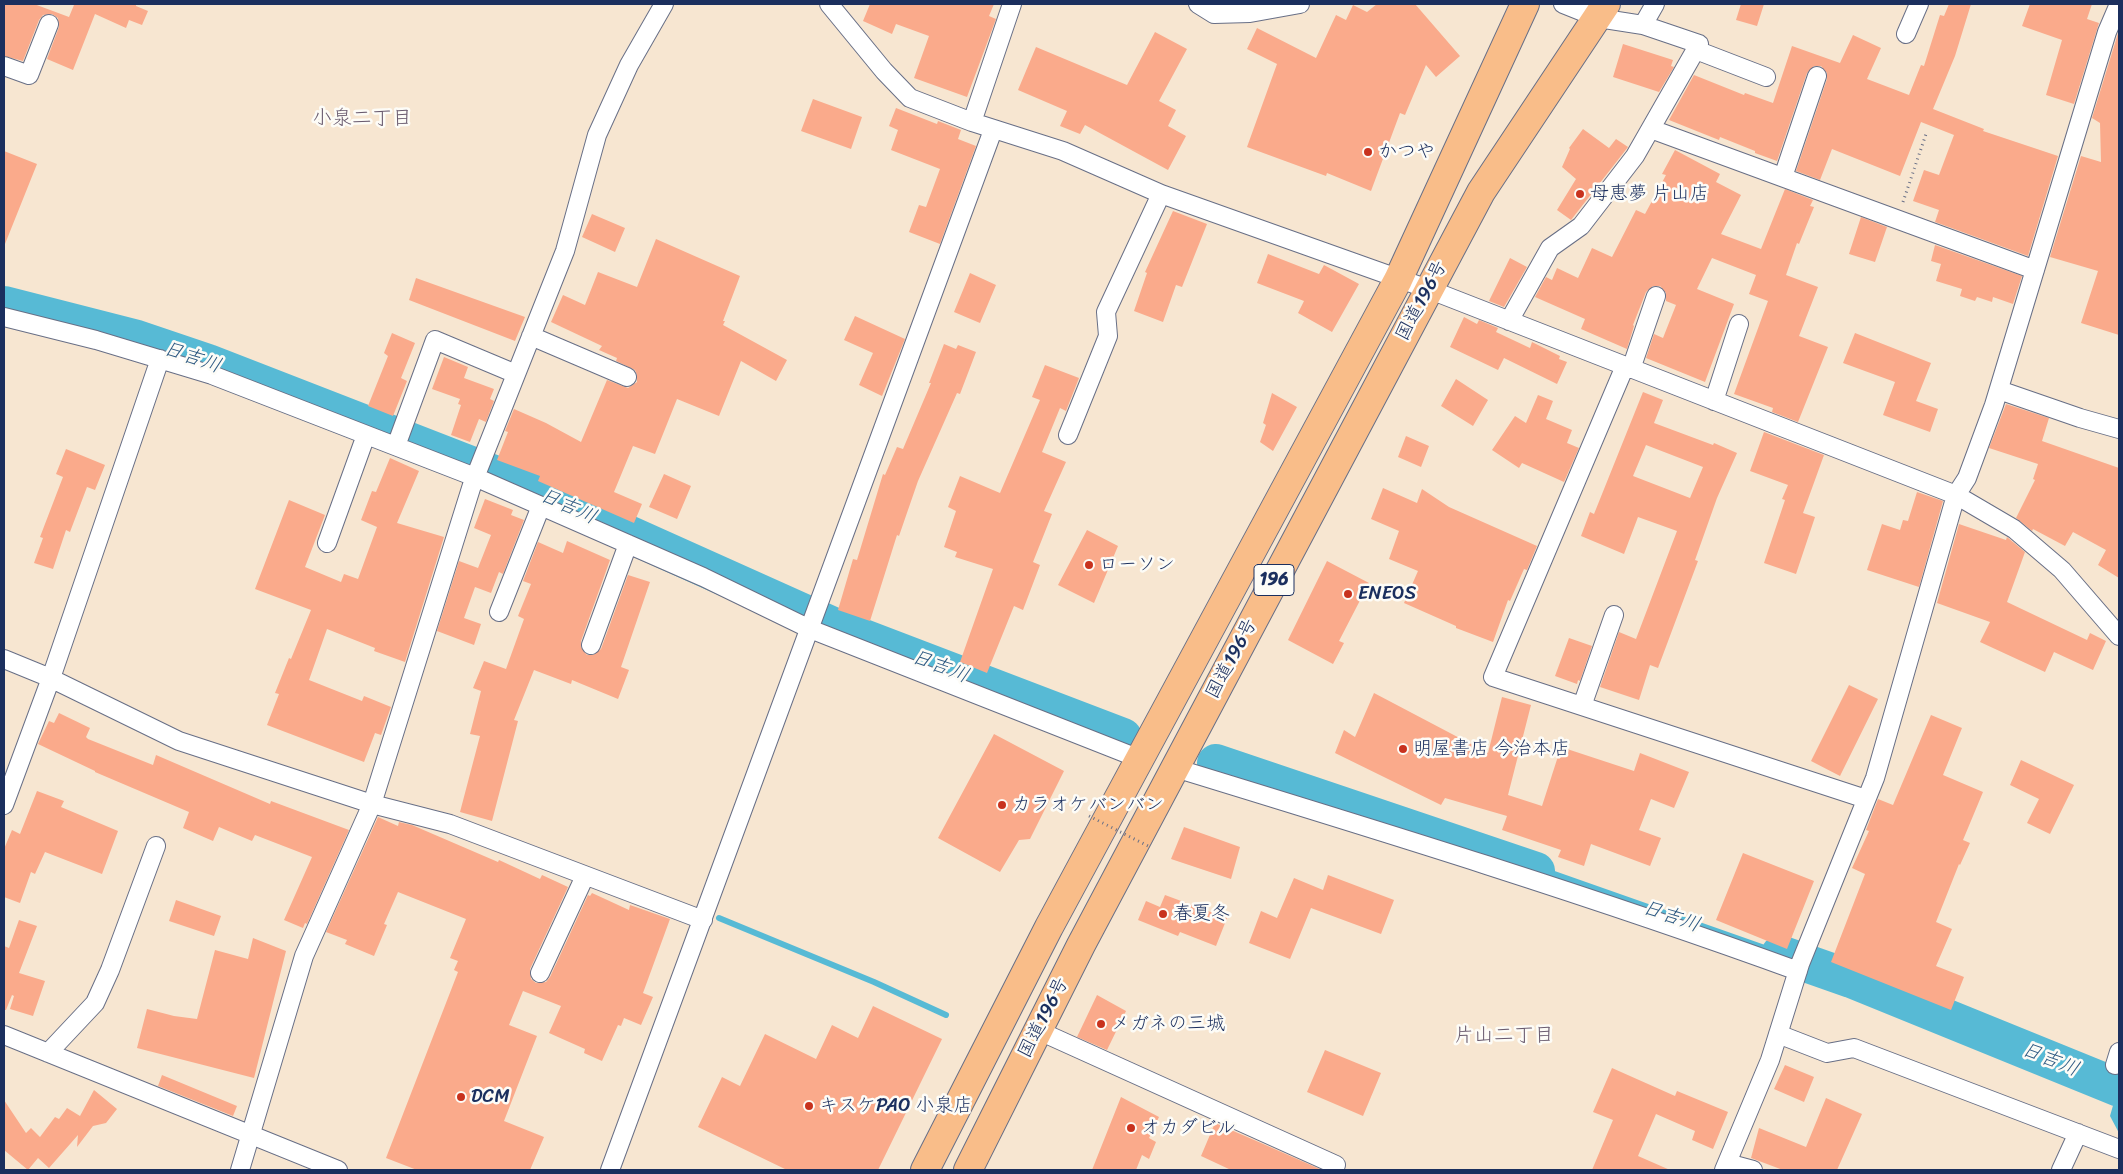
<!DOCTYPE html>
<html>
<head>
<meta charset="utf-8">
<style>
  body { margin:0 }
  #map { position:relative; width:2123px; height:1174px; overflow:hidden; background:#f7e6d1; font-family:Sriracha,sans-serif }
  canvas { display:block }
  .frame { position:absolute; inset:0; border:5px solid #1b2f5e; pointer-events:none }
</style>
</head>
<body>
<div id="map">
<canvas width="2123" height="1174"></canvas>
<div class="frame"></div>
</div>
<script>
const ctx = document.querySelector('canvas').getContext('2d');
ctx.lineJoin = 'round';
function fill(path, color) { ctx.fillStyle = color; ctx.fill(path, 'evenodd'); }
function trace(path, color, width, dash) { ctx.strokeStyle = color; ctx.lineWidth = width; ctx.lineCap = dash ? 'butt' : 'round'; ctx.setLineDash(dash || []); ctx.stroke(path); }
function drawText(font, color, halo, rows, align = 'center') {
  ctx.font = font + ' Sriracha,"Klee One",sans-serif'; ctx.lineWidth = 5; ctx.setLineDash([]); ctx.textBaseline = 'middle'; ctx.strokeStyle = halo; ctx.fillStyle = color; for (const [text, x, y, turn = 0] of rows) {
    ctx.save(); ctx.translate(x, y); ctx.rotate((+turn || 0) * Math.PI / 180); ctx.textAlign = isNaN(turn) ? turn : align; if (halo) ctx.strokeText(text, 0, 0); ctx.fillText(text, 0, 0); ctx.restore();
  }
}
const water = new Path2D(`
  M1242 761 1357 796 1475 843 1765 945 2047 1058 2119 1083V1133L2110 1116 2116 1095 1825 978 1779 957 1487 854 1239 770Z`);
const stream = new Path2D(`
  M719 918 874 982 946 1015`);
const river = new Path2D(`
  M4 305 137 339 208 363 499 476 840 629 1123 737
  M1216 763 1536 871
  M1780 954 1851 979 2119 1088`);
const building = new Path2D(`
  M4 4H34L69 17 74 5 70 4H136V6L148 11 142 25 129 20 126 28 95 14 73 70 47 59 59 27 58 18 52 14 43 15 39 20 23 61 4 56Z
  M870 4H994L989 16 996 19 967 97 914 78 929 36 896 24 892 34 863 21Z
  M1377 4H1415L1460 56 1436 77 1426 65 1405 115 1400 113 1371 191 1327 173 1326 176 1247 147 1277 64 1247 49 1257 28 1316 58 1336 15 1346 20 1353 5 1367 12Z
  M1741 4H1764L1757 26 1736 20Z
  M1949 4H1971L1955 56 1933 109 1984 129 1983 131 2058 156 2028 256 1935 222 1939 210 1913 201 1924 170 1939 175 1954 135 1921 122 1900 176 1832 149 1820 180 1796 171 1827 79V73L1821 66H1814L1807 73 1777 161 1755 153V151L1720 137 1719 140 1669 120 1694 75 1744 95 1745 93 1773 103 1792 46 1840 63 1853 35 1881 48 1867 79 1909 95 1921 65 1924 66 1940 15 1944 16Z
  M2030 4H2092L2087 19 2099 23 2074 104 2046 95 2062 40 2022 26Z
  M2119 30V335L2081 323 2098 271 2050 257 2081 156 2101 162 2100 123 2092 118Z
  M1155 32 1187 49 1159 101 1176 110 1168 126 1186 136 1168 170 1085 125 1080 134 1060 126 1067 111 1018 90 1036 47 1127 85Z
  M1623 44 1673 60 1671 66 1674 67 1659 92 1613 77Z
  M813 99 862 117 851 149 801 131Z
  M896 108 937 124 938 121 961 130 958 139 976 146 940 244 909 232 919 205 926 207 940 169 891 150 898 130 889 126Z
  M1583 129 1609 148 1616 139 1628 147 1571 220 1557 210 1576 179 1562 167 1570 149 1569 148Z
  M1675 150 1720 174 1716 182 1741 195 1721 234 1761 249 1785 189 1813 200 1810 206 1814 207 1799 244 1797 243 1786 275 1818 287 1799 336 1828 347 1798 422 1772 412 1773 408 1734 394 1768 301 1749 294 1756 275 1712 258 1697 289 1734 304 1705 382 1646 358 1654 334 1663 338 1676 305 1666 301V293L1660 286H1653L1646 292 1633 325 1634 326 1627 349 1581 329 1585 319 1535 297 1546 277 1552 280 1557 268 1578 278 1592 248 1612 257 1636 210 1645 214 1666 175 1662 174Z
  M4 151 37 164 5 244H4Z
  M1173 211 1207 224 1182 287 1176 285 1163 322 1134 311 1147 273 1145 272Z
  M592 214 625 228 615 252 582 237Z
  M1861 217 1887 227 1875 262 1849 254Z
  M656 239 740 276 723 321H725L723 325 787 360 776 381 741 361 719 416 677 399 655 454 633 446 614 492 642 504 634 523 538 481 540 476 497 460 508 432 505 431 514 409 546 423 581 442 607 380 628 388 637 382V375L635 370 616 361 617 358 599 350 602 346 551 322 563 295 585 305 598 272 637 287Z
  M1935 245 2022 276 2013 304 1993 297 1992 302 1977 297 1975 301 1960 296 1962 289 1936 281 1941 264 1931 261Z
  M1268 254 1319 274 1324 265 1359 284 1332 332 1298 313 1304 301 1257 283Z
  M1510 258 1527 267 1504 307 1489 301Z
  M970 273 996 285 980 323 954 312Z
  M416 278 525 317 515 341 409 300Z
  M855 316 905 339 882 396 859 385 873 353 844 340Z
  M1464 317 1477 324 1479 320 1498 328 1496 332 1530 348 1532 342 1560 356 1559 359 1567 362 1557 384 1504 358 1498 370 1450 347Z
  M392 333 415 343 401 378 407 381 393 416 368 406 388 356 384 353Z
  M1855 333 1931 363 1916 401 1938 409 1930 432 1883 415 1895 382 1843 363Z
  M944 344 956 349 958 345 976 352 960 394 957 393 918 481 899 536 897 535 870 621 838 610 853 559 857 560 883 474 885 475 897 447 903 449 931 383H929Z
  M444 357 468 367 464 378 494 389 490 399 494 401 486 422 479 419 470 442 451 435 461 405 458 404 460 399 432 389Z
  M1045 365 1079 378 1066 411 1060 408 1042 452 1066 462 1044 511 1052 514 1033 562 1040 565 1023 610 1014 606 987 673 960 662 993 569 955 557 957 552 944 547 956 511 948 507 960 476 1000 493 1040 400 1032 397Z
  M1456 379 1488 400 1473 426 1441 406Z
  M1643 392 1663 400 1654 423 1713 445 1714 443 1737 453 1717 498 1695 560 1698 561 1658 668 1650 665 1639 700 1600 687 1619 632 1636 639 1677 531 1638 517 1624 554 1581 536 1590 512 1594 514ZM1646 445 1703 467 1690 498 1633 476Z
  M1272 393 1297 407 1273 451 1260 442 1266 425 1263 423Z
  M1538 395 1553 401 1546 419 1572 430 1567 443 1579 448 1564 482 1522 463 1519 468 1492 450 1515 416 1526 423Z
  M2006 404 2049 418 2042 441 2119 468V578L2098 565 2106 550 2073 532 2065 546 2033 529 2032 531 2016 518 2035 480 2033 479 2038 464 1989 448Z
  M1764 432 1824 455 1803 513 1815 517 1796 574 1764 563 1785 500 1782 499 1788 485 1750 471Z
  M1406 436 1429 446 1421 467 1398 457Z
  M66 449 105 465 95 490 87 487 70 532 66 530 53 569 34 563 43 538 40 537 63 477 56 474Z
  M390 458 419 471 397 523 444 537 405 662 374 651 375 648 327 629 309 680 362 701 364 696 391 707 381 735 375 733 364 762 267 725 279 694 275 693 289 658 291 659 311 610 255 589 289 500 325 515 305 567 341 582 344 574 358 579 377 527 361 520 372 491 376 492Z
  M664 474 691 486 677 519 649 507Z
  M1383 488 1417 503 1422 489 1449 507 1537 546 1527 570 1524 569 1510 601 1508 600 1493 642 1456 628V626L1404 603 1418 571 1389 559 1399 531 1371 519Z
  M1917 492 1943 501 1919 587 1867 570 1882 524 1900 530 1903 520 1908 521Z
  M485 499 513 510 511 515 524 520 503 574 499 572 491 593 475 587 464 618 481 624 474 645 437 631 459 561 478 568 491 535 474 528Z
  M1959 524 2006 540 2007 537 2025 552 2007 602 2087 640 2090 633 2106 641 2093 670 2054 652 2045 672 1980 642 1990 622 1937 603Z
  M1087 530 1118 546 1094 603 1058 585Z
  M567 541 610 560 581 641V647L587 655H593L601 649 628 575 650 582 621 667 629 670 618 699 572 680 571 684 534 670 514 720 518 721 492 821 460 812 480 736 470 734 481 691 473 688 484 661 506 669 524 619 518 616 531 584 523 581 538 542 563 553Z
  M1327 561 1369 583 1339 641 1344 643 1333 664 1288 640Z
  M1569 638 1592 646 1580 681 1578 680 1577 684 1555 676Z
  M1849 685 1878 699 1840 776 1811 761Z
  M1374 693 1488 753 1502 697 1531 705 1508 795 1542 806 1561 747 1634 771 1640 753 1689 772 1674 808 1651 799 1639 830 1661 838 1650 866 1591 844 1584 866 1558 857 1561 850 1502 830 1507 816 1445 798 1441 805 1335 753 1344 730 1355 737Z
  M59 713 90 728 86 737 88 739 153 765 156 755 270 804 271 801 349 830 307 924 305 923 303 928 284 920 312 857 255 835 252 841 219 827 213 841 183 828 189 812 95 772V771L38 744 49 721 54 723Z
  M1931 715 1962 728 1943 775 1983 792 1963 840 1970 843 1960 865 1959 864 1936 922 1952 929 1936 966 1964 977 1951 1010 1831 962 1865 874 1852 868 1869 831 1866 830 1878 799 1893 805Z
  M994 734 1064 771 1030 839 1019 840 1000 872 938 838Z
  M2021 760 2074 785 2050 834 2027 823 2039 799 2010 785Z
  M37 791 64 801 61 807 118 831 102 874 45 852 35 874 31 872 20 903 4 897V849L12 830 20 834Z
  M378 817 398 826 399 822 412 825 498 862 499 860 540 879 542 875 568 887 530 969 531 979 536 983 546 982 550 977 588 895 590 896 592 893 629 910 630 905 670 919 643 993 653 997 641 1025 624 1018 621 1026 618 1025 602 1061 584 1053 585 1049 549 1033 561 1006 523 991 509 1025 537 1036 504 1121 544 1137 530 1170H417L386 1158 458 972 454 970 458 961 450 958 466 919 398 892 384 924 387 925 374 956 345 944 347 940 326 932Z
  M1184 827 1240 847 1231 879 1171 859Z
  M1743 853 1814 881 1787 949 1716 920Z
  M1328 875 1394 900 1381 934 1311 908 1290 959 1249 943 1261 911 1277 918 1294 878 1323 890Z
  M1165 895 1227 918 1216 946 1180 932 1178 936 1138 920 1146 901 1160 907Z
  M176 900 221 916 214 936 169 921Z
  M19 920 37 926 19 973 45 981 33 1016 10 1009 14 996 12 995 6 1010H4V946L9 948Z
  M253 938 286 951 254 1078 137 1048 147 1009 174 1016 197 1019 215 950 248 959Z
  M1097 995 1126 1011 1107 1050 1077 1037Z
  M873 1006 942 1039 878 1170H787L698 1127 722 1077 740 1086 765 1034 816 1059 832 1025 858 1038Z
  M1325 1050 1381 1073 1363 1116 1307 1092Z
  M1785 1065 1814 1077 1804 1102 1774 1089Z
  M1612 1068 1675 1096 1677 1091 1728 1112 1713 1149 1692 1140 1695 1131 1656 1114 1638 1156 1670 1170H1592L1613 1120 1593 1112Z
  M162 1075 237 1106 233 1116 158 1086Z
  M94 1090 117 1109 106 1123 93 1126 77 1147 78 1135 49 1168 38 1158 28 1170 4 1150V1100L26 1133 31 1128 40 1137 55 1117 59 1119 67 1108 80 1116Z
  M1121 1097 1159 1117 1149 1138 1156 1142 1149 1159 1142 1155 1136 1170H1092Z
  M1826 1098 1862 1114 1837 1170H1783L1751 1158 1759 1128 1806 1147Z
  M1215 1123 1261 1143 1322 1170H1231L1201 1156Z`);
const path = new Path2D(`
  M1903 202 1926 134`);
const minor = new Path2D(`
  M829 4 884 71 910 98 972 122 1063 151 1161 194 1428 289 1956 495 2014 529 2062 570 2119 636
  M1198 4 1214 14 1250 13 1300 4
  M1563 4 1598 18 1643 25 1655 4
  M1906 34 1919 4
  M1696 50 1766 77
  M4 66 29 75 49 24
  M972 122 1012 4
  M1651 129 2035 270
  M1783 177 1817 76
  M4 317 96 340 212 375 475 477 703 577 810 629 1140 759
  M1509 321 1550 248 1581 226 1635 156 1699 44 1643 25
  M531 336 627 377
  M1625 366 1493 677 1866 799
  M1631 369 1656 296
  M1999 390 2080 418 2119 429
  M1714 401 1739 324
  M1068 435 1108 336 1106 312 1161 194
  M396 446 435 340 516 374
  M327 543 366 435
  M499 612 541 506
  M591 645 628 544
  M4 659 48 677 179 741 372 804 450 824 703 920
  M1582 706 1614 615
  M1175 768C1384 832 1592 896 1798 971
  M4 805 51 678 160 359
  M540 973 585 876
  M1037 1030 1336 1165
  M1778 1034 1827 1053 1854 1048 2119 1149
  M4 1035 338 1170
  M48 1053 95 1003 110 970 156 846
  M2115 1065 2119 1052
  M1727 1163 1753 1170
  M240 1170 304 956 372 804 472 485 565 251 597 135 629 65 664 4
  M610 1170 993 130
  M1724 1170 1770 1060 1800 964 1875 778 1956 495 1967 478 1994 405 2107 32 2119 4
  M2061 1170 2078 1133`);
const trunk = new Path2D(`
  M925 1170 1049 927 1398 280 1525 4
  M968 1170 1081 945 1481 192 1606 4`);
const pathBridge = new Path2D(`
  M1089 816 1150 847`);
const markers = [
  [1368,152,5,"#c8321e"],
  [1580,194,5,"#c8321e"],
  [1089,565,5,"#c8321e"],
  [1348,594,5,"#c8321e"],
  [1403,749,5,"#c8321e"],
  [1002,805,5,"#c8321e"],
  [1163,914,5,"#c8321e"],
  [1101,1024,5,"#c8321e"],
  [461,1097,5,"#c8321e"],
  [809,1106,5,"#c8321e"],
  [1131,1128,5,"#c8321e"]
];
const shields = [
  [1274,580,40]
];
const shieldNames = [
  ["196",1274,580]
];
const poiNames = [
  ["かつや",1378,152],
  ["母恵夢 片山店",1590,194],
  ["ローソン",1099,565],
  ["ENEOS",1358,594],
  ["明屋書店 今治本店",1413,749],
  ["カラオケバンバン",1012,805],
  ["春夏冬",1173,914],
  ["メガネの三城",1111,1024],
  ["DCM",471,1097],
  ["キスケPAO 小泉店",819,1106],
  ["オカダビル",1141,1128]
];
const streetNames = [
  ["国道196号",1422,301,-62],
  ["国道196号",1232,659,-62],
  ["国道196号",1044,1018,-63]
];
const neighbourhoodNames = [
  ["小泉二丁目",362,119],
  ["片山二丁目",1504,1036]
];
const waterNames = [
  ["日吉川",192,358,19],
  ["日吉川",568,507,24],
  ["日吉川",940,667,21],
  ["日吉川",1671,917,19],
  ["日吉川",2050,1060,22]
];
fill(water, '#57bad5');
trace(stream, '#57bad5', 6);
trace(river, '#57bad5', 38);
fill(building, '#faaa8b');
trace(minor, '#686f86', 20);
trace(trunk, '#686f86', 30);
trace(path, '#686f86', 3, [1, 4]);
trace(minor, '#fff', 18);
trace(trunk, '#f9bd89', 28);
trace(pathBridge, '#686f86', 3, [1, 4]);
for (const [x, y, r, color] of markers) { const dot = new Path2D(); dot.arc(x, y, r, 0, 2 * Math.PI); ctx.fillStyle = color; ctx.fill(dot); trace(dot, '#fdfcf7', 2); }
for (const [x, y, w] of shields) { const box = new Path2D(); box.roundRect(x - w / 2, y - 15.5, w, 31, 4); ctx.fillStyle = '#fdfcf7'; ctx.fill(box); trace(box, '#1b2f5e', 1); }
drawText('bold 18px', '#1b2f5e', null, shieldNames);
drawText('19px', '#1b2f5e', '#fdfcf7', poiNames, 'left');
drawText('19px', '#1b2f5e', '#fdfcf7', streetNames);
drawText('20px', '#695a6e', '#fdfcf7', neighbourhoodNames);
drawText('italic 20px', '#2d5982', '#fdfcf7', waterNames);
</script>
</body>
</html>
